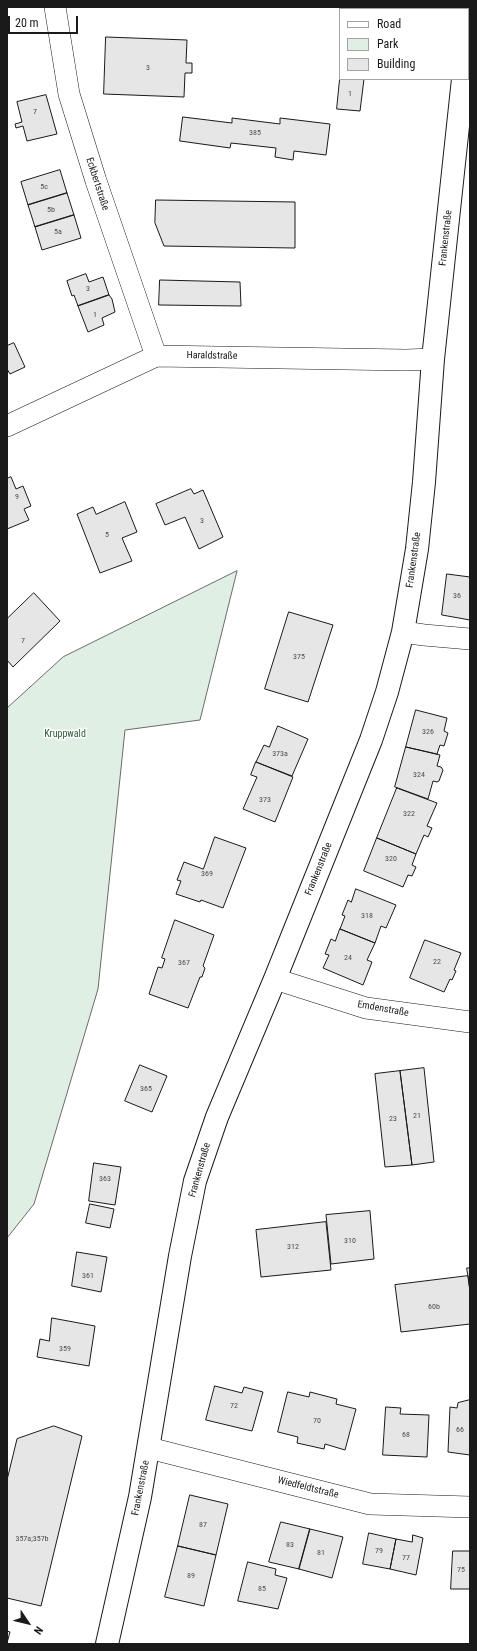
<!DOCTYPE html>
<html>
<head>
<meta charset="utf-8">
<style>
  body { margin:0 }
  #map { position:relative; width:477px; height:1651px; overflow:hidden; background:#fff; font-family:"Roboto Condensed",sans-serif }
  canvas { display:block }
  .frame { position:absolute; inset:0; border:8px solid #1a1a1a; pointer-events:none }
  .legend { position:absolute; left:339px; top:8px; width:130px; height:72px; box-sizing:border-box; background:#fff; border:1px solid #a3a3a3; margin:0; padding:5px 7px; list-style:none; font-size:12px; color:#1a1a1a }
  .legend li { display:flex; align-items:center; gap:8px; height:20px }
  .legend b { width:20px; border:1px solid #a3a3a3 }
  .north { position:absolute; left:8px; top:1603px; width:40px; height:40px; -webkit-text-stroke:3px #fff; paint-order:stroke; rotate:125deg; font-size:11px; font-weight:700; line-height:16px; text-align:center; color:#1a1a1a }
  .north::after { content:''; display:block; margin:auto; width:14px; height:18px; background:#1a1a1a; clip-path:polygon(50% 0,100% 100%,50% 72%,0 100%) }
  .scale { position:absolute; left:8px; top:16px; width:70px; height:18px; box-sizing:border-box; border:2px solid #1a1a1a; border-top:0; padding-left:5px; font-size:12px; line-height:14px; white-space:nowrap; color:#1a1a1a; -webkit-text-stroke:3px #fff; paint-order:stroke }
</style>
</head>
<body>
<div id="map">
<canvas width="477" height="1651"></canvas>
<div class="frame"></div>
<ul class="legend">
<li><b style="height:5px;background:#fff"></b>Road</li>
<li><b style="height:11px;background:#e0efe3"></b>Park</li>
<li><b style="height:11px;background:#e6e6e6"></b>Building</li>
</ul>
<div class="north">N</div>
<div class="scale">20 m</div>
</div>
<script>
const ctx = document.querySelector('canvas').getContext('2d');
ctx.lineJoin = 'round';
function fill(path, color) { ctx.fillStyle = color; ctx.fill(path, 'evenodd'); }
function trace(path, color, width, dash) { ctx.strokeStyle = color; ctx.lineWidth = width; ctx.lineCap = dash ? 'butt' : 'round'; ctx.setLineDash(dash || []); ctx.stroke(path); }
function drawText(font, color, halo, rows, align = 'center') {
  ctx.font = font + ' "Roboto Condensed",sans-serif'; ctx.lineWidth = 3; ctx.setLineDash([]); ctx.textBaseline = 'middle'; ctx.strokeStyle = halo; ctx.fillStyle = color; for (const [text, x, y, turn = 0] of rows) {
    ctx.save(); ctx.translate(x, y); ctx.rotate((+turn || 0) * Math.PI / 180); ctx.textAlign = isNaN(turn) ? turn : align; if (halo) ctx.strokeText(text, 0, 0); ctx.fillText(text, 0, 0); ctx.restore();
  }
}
const green = new Path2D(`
  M237 571 200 720 125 730 98 989 34 1204 7 1238V708L63 657Z`);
const building = new Path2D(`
  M106 37 187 40 186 63H192V73H185L184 97 104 94Z
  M340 79H364L360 111 337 109Z
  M46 95 57 134 27 141 23 126 16 128 15 124 22 122 17 102Z
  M183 117 232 123V118L280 124V118L330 124 326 155 294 151 293 160 275 157 276 148 231 143 230 148 180 141Z
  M60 170 67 193 28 205 21 182Z
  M67 193 74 215 35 227 28 205Z
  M156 200 295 202V248L164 246 155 223Z
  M74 215 81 238 42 250 35 227Z
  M86 274 89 282 103 277 109 295 78 306 74 295 72 296 67 281Z
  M160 280 240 282 241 306 159 305Z
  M109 295 112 299 115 312 102 318 104 325 88 332 78 306Z
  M14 343 25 367 10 374 7 369V346Z
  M11 477 16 489 23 486 31 506 24 509 29 520 7 529V479Z
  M191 489 194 494 203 490 223 537 199 549 185 517 165 525 156 504Z
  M125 502 137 532 122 538 132 561 100 573 77 514 93 507 96 514Z
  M447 574 470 577V620L442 615Z
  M34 593 60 621 13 667 7 660V619Z
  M289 612 333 625 308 702 265 689Z
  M416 710 447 718 444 731 448 733 444 746 440 745 437 754 406 747Z
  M278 726 308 739 292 776 256 762 264 745 269 747Z
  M406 747 440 755 437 766 441 767 443 770 439 781 437 782 433 781 428 799 395 787Z
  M256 762 293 777 275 822 243 809 257 777 251 775Z
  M397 788 437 803 427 826 432 828 428 837 424 835 416 854 377 838Z
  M215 837 246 848 223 908 201 900 200 902 176 894 181 881 177 880 184 862 203 869Z
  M377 838 416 854 412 865 416 867 412 876 408 875 403 887 364 871Z
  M356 889 396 905 386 928 381 926 375 943 340 929 345 916 342 915 348 900 351 902Z
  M175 920 214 935 203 966 205 968 202 977H200L188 1008 149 994 158 967 162 968 165 959 162 958Z
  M340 929 375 943 367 960 372 962 363 985 323 968 329 955 325 954 331 939 335 941Z
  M425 940 461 953 454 970 456 971 452 980 450 979 444 992 410 978Z
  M140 1065 167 1076 152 1112 125 1101Z
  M424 1068 434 1162 412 1165 400 1071Z
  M400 1071 412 1165 385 1167 375 1074Z
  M94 1163 121 1167 115 1205 89 1201Z
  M90 1204 114 1209 110 1228 86 1223Z
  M370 1211 374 1259 331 1264 326 1215Z
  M326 1222 331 1270 261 1277 256 1230Z
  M77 1252 107 1257 101 1292 72 1286Z
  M467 1268H470V1291L468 1276Z
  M468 1276 470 1291V1324L401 1332 395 1285Z
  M52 1318 95 1326 89 1366 37 1357 40 1339 49 1341Z
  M215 1386 242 1393 244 1387 263 1392 252 1431 206 1420Z
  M288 1392 309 1397 310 1392 337 1399 336 1404 356 1409 345 1450 325 1444 324 1449 297 1443 298 1437 278 1432Z
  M470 1400V1455L448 1452 450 1407 457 1408 458 1403Z
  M386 1407 401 1408 400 1414 429 1415 427 1457 383 1455Z
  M54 1426 82 1436 41 1606 7 1598V1480L17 1439Z
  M190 1495 228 1504 216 1555 178 1546Z
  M281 1522 310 1529 299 1569 269 1562Z
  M310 1529 343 1537 332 1578 299 1569Z
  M369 1533 396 1539 390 1569 363 1564Z
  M413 1535 423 1538 416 1575 390 1569 396 1539 412 1542Z
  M178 1546 216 1555 204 1606 165 1597Z
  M453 1551H470V1589H451Z
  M248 1562 276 1569 275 1575 287 1578 278 1609 238 1601Z
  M7 1631 10 1632 7 1643Z`);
const street = new Path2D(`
  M55 7 69 94 96 181 156 356
  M7 426 156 356 406 360 433 359
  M403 632 424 635 470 639
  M275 979 366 1008 470 1022
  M149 1448 370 1504 470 1507`);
const secondary = new Path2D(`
  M468 29 470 7
  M107 1644 140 1497 180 1256 195 1181 217 1117 275 979 371 740 387 692 403 632 417 549 424 482 433 359 463 79`);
const numberNames = [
  ["3",148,68],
  ["1",350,94],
  ["7",35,112],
  ["385",255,133],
  ["5c",44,187],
  ["5b",51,210],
  ["5a",58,232],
  ["3",88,289],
  ["1",95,315],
  ["9",17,497],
  ["3",202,521],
  ["5",107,535],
  ["36",457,596],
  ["7",23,641],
  ["375",299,657],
  ["326",428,732],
  ["373a",280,754],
  ["324",419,775],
  ["373",265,800],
  ["322",409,814],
  ["320",391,859],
  ["369",207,874],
  ["318",367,916],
  ["24",348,958],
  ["22",437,962],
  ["367",184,963],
  ["365",146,1089],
  ["21",417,1116],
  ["23",393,1119],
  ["363",105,1179],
  ["310",350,1241],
  ["312",293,1247],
  ["361",88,1276],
  ["60b",434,1307],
  ["359",65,1349],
  ["72",234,1406],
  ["70",317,1421],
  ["66",460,1430],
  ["68",406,1435],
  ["87",203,1525],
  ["357a;357b",32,1539],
  ["83",290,1545],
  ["79",379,1551],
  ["81",321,1553],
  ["77",406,1558],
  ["75",461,1570],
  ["89",191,1576],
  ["85",262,1589]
];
const streetNames = [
  ["Eckbertstraße",97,184,72],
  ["Frankenstraße",446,238,-84],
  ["Haraldstraße",212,356,1],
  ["Frankenstraße",414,560,-82],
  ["Frankenstraße",319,869,-68],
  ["Emdenstraße",383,1009,10],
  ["Frankenstraße",200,1170,-74],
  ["Frankenstraße",141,1488,-79],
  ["Wiedfeldtstraße",308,1488,14]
];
const parkNames = [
  ["Kruppwald",65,734]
];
fill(green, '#e0efe3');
trace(green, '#6a6a6a', 1);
fill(building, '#e6e6e6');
trace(building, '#1a1a1a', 1);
trace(street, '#1a1a1a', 22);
trace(secondary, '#1a1a1a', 24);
trace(street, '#fff', 21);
trace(secondary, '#fff', 22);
drawText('8px', '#4d4d4d', null, numberNames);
drawText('10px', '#1a1a1a', '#fff', streetNames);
drawText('10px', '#2b5a34', '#fff', parkNames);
</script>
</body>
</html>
